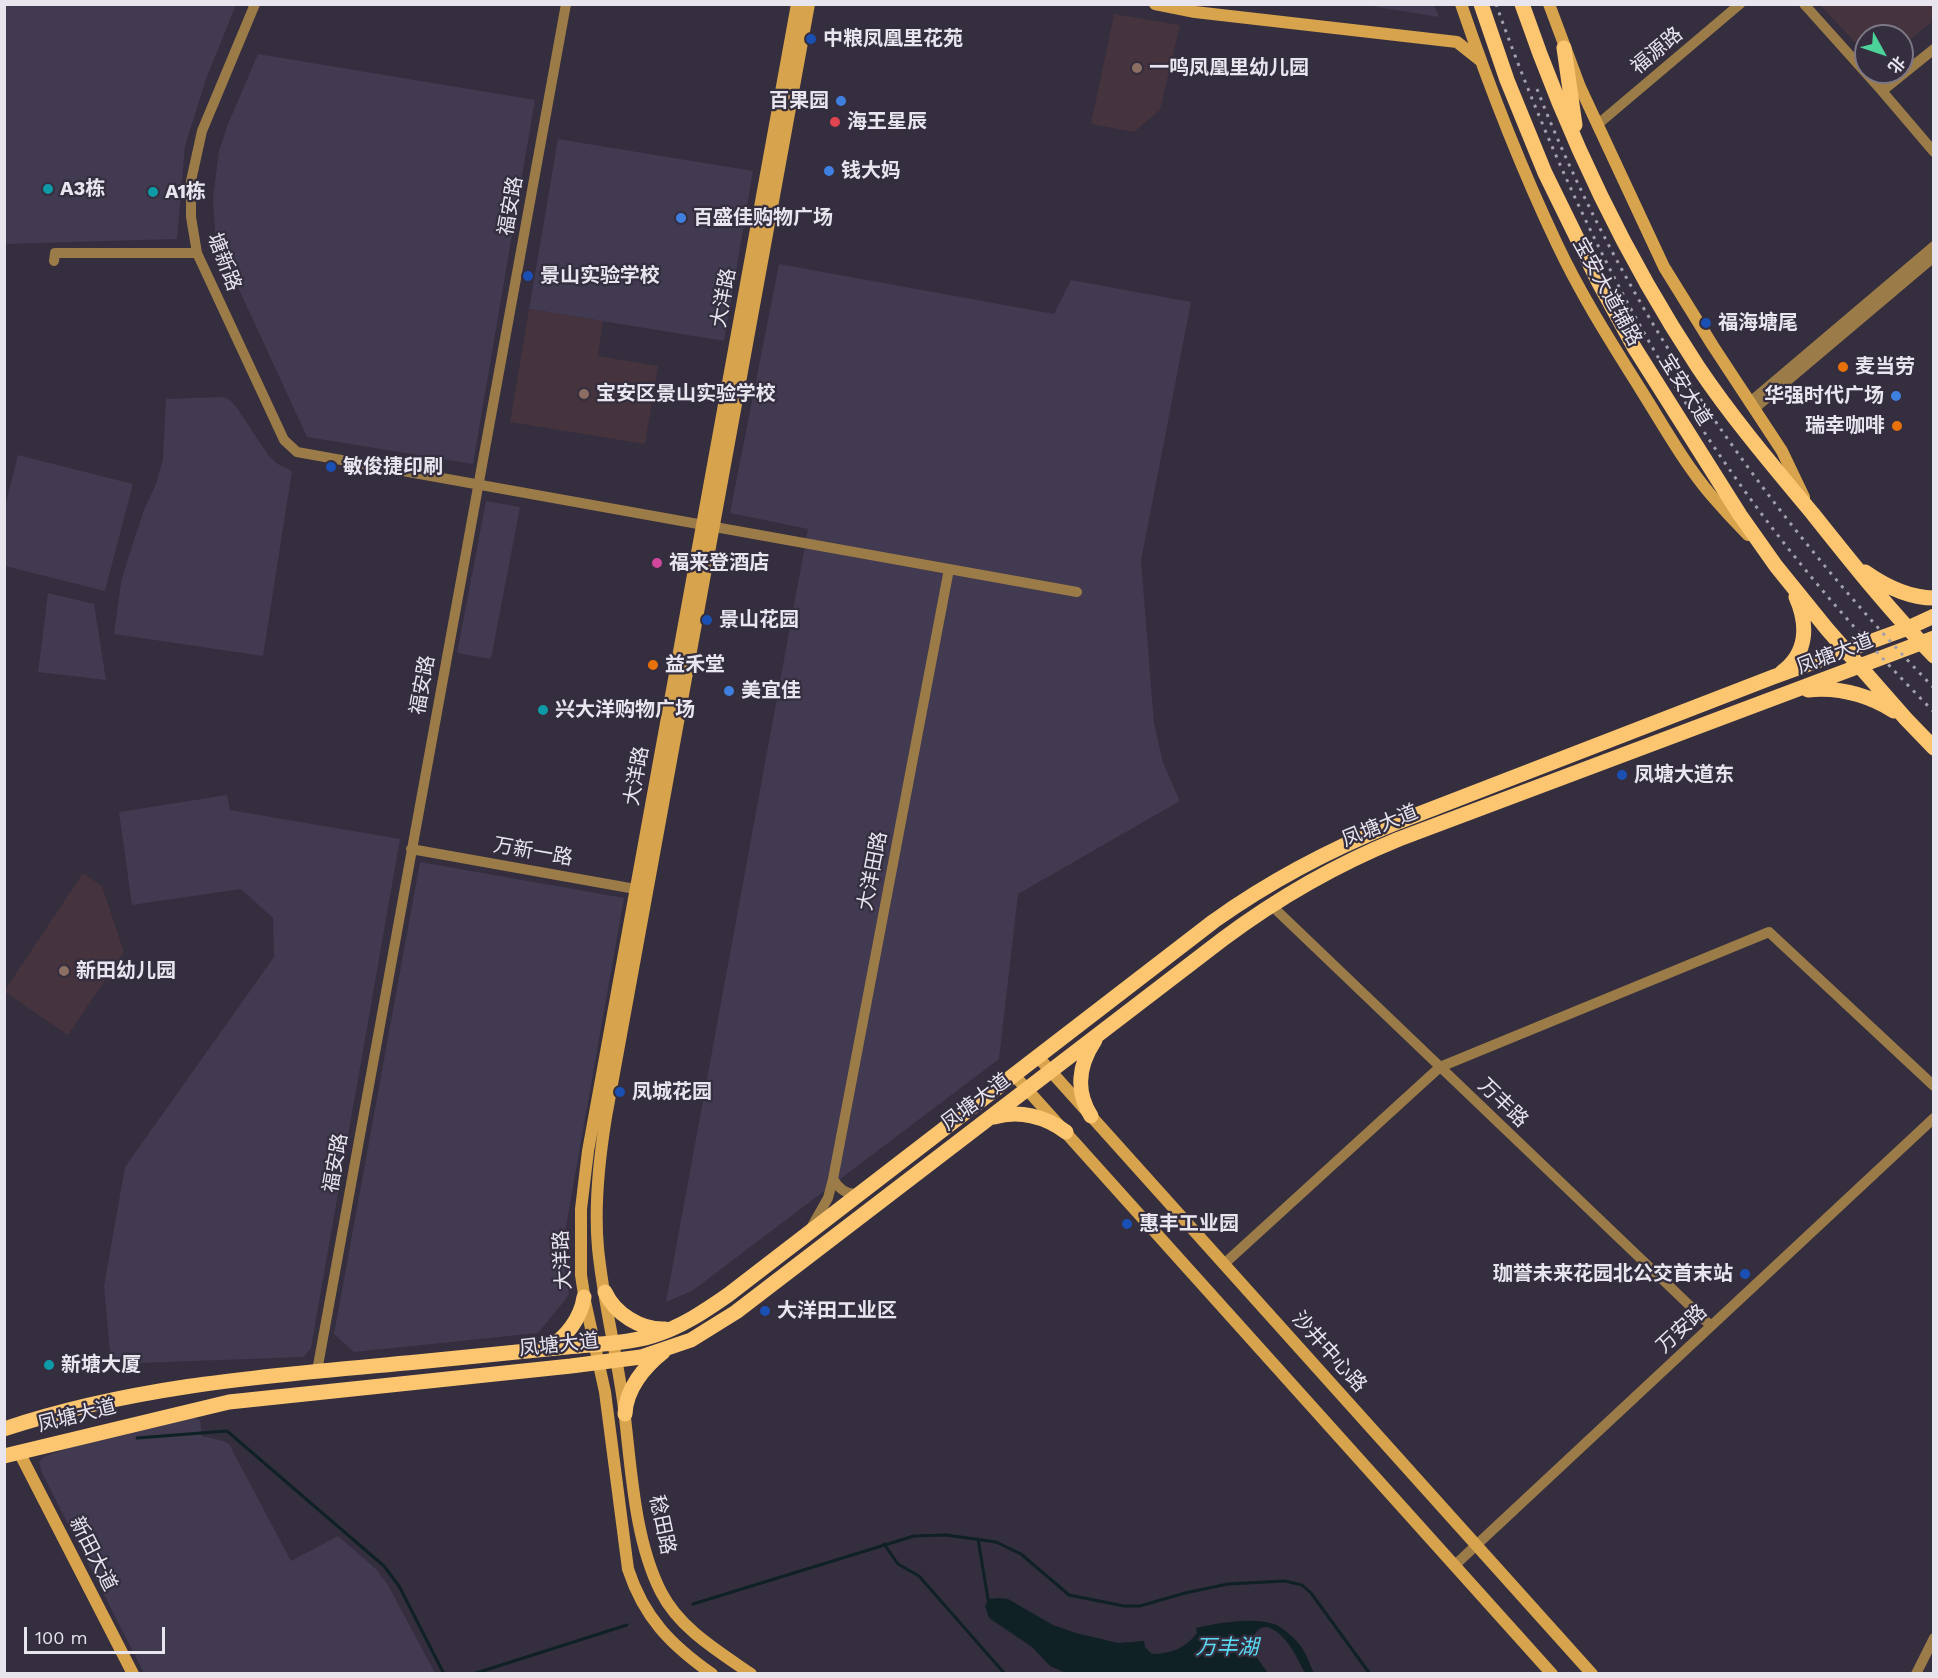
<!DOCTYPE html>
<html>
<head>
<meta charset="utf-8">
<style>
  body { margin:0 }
  #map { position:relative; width:1938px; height:1678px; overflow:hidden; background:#342e3f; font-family:"Work Sans","Noto Sans SC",sans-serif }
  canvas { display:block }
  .frame { position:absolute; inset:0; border:6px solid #e8e5ef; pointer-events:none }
  .north { position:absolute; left:1854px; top:24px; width:60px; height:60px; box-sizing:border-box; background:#342e3f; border:2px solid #7c7785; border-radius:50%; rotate:130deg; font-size:16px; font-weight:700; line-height:24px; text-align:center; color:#e8e5ef }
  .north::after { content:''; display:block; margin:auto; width:21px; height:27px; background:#4cd39a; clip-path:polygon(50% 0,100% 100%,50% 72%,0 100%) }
  .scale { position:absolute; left:24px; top:1627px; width:141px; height:27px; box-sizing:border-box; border:3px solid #e8e5ef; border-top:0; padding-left:8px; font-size:18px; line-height:21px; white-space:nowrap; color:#e8e5ef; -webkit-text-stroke:4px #342e3f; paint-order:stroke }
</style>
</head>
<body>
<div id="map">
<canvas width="1938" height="1678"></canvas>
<div class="frame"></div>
<div class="north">北</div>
<div class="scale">100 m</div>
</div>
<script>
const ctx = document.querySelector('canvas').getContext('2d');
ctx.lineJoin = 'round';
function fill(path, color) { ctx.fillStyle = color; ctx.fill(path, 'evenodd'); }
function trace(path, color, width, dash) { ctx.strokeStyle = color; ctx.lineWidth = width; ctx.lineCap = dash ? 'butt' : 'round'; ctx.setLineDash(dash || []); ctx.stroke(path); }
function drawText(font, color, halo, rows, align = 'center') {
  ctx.font = font + ' "Work Sans","Noto Sans SC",sans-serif'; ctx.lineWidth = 4.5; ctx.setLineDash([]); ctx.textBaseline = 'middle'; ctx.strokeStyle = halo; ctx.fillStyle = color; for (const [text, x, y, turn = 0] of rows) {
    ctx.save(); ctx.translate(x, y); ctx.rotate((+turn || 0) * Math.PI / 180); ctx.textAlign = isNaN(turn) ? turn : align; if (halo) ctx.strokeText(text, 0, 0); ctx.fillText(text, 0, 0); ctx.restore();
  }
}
const built = new Path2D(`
  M4 5H236L206 79 185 146 177 239 5 244Z
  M1365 5H1434L1439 17Z
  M258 54 535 100 473 464 307 437 218 244 215 231 213 199 219 151 228 124Z
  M558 139 753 171 724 341 529 309Z
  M779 264 1054 314 1071 280 1191 302 1141 561 1154 723 1163 763 1180 801 1018 894 999 1059 692 1291 666 1302 808 529 730 513Z
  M223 397 230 400 237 408 268 455 278 464 292 471 263 656 114 634 121 582 132 546 144 510 156 484 163 459 166 399Z
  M18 455 133 484 105 591 5 566V507Z
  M486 501 520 507 491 659 457 653Z
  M48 593 94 604 106 680 38 672Z
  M227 795 230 810 400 839 311 1348 304 1357 111 1364 104 1286 125 1167 274 957 273 918 241 889 132 905 119 812Z
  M420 862 624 898 562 1249 569 1295 538 1333 354 1352 334 1334Z
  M190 1415 200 1420 202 1436 223 1441 229 1444 291 1561 338 1536 376 1569 388 1585 435 1673H144L42 1473 39 1462 43 1457 80 1444Z`);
const education = new Path2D(`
  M1820 5H1933V21L1902 46V36H1866V54Z
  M1114 14 1180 25 1160 110 1134 132 1091 124Z
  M529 309 603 321 598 356 658 366 645 444 510 422Z
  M83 873 102 886 124 952 68 1035 5 992V990Z`);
const water = new Path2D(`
  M998 1598 1008 1599 1053 1625 1076 1633 1118 1643 1144 1641 1145 1647 1152 1654C1170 1654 1186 1648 1197 1633L1196 1628C1216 1623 1254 1617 1274 1624 1284 1628 1296 1639 1302 1648 1307 1655 1310 1665 1314 1673H1305C1297 1658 1287 1635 1270 1628 1265 1626 1261 1627 1257 1631 1245 1644 1260 1662 1268 1673H1066L1050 1666 1032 1647 989 1618 985 1606 988 1599Z`);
const stream = new Path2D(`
  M137 1438 227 1431 384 1566 399 1586 444 1674
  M978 1539 988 1599
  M884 1544 898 1564 919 1576 1005 1674
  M693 1604 914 1536 946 1535 996 1542 1021 1554 1069 1595 1124 1606H1140L1185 1593 1228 1584 1285 1581 1302 1585 1311 1593 1370 1674
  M473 1674 627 1625`);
const street = new Path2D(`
  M255 4 202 131 191 181V217L197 253 284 440 297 452 1077 592
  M1804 4 1882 91 1934 152
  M1882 91 1934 49
  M1597 125 1740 4
  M54 261 55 253H197
  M1750 402 1934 246
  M1754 409 1934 257
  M411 849 641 890
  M1271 905 1711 1326
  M833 1179C839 1189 848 1196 860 1193
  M811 1228 828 1198 833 1179 949 569
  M1224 1264 1440 1067 1769 932 1934 1086
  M317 1371 566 4
  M1455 1565 1934 1118
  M1916 1674 1934 1638`);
const secondary = new Path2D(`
  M1155 4 1195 12 1457 42 1481 61
  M1461 4C1489 86 1520 166 1557 244 1581 295 1611 342 1641 390 1663 425 1684 463 1711 495 1723 509 1735 522 1748 535
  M1549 4 1580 87 1664 267 1713 346 1782 451 1804 497
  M1038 1057 1592 1674
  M1014 1075 1552 1674
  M19 1452 133 1674
  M712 1674C671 1645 644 1618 628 1569L605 1392 585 1301 581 1275V1209L588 1151 797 4
  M751 1674C718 1651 680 1629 661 1592 633 1537 631 1462 623 1401 616 1350 603 1300 598 1248 594 1205 599 1160 606 1117L809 4`);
const primary = new Path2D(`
  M1481 4 1507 80 1545 173 1599 283 1634 347 1740 515 1776 566 1827 629 1906 719 1934 748
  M1522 4C1566 132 1624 255 1698 367 1733 419 1773 466 1813 514 1852 563 1890 611 1934 656
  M1564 48 1575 125
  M1865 572C1885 586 1908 598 1934 598
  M1782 672C1808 653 1808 624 1796 597
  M1808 690C1838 687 1868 695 1894 711
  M1091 1116C1075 1091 1079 1064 1095 1040
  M994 1117C1019 1110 1045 1116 1066 1132
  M605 1292C615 1314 641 1330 665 1329
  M548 1348C566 1338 581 1318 584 1297
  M625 1414C626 1389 644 1367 663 1352
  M4 1429C138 1384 278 1375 417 1362 467 1357 517 1352 567 1347 594 1344 625 1344 652 1336 680 1328 705 1311 728 1295L1214 921C1270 881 1329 850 1393 824L1773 677 1908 628 1934 616
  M4 1456 229 1402 571 1366 641 1357 691 1340 736 1312 1223 939C1278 898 1335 865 1399 839L1934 638`);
const rail = new Path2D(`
  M1496 4C1554 167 1633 332 1732 473 1792 559 1860 637 1934 712
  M1537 89C1624 311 1768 516 1934 688`);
const markers = [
  [811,39,6,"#1a4fb4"],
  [1137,68,6,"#8d6e63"],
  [841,101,6,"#3f7fe0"],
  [835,122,6,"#e0444e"],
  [829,171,6,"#3f7fe0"],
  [48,189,6,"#0f9aa8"],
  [153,192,6,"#0f9aa8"],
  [681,218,6,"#3f7fe0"],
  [528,276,6,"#1a4fb4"],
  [1706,323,6,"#1a4fb4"],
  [1843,367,6,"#e8710a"],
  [584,394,6,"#8d6e63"],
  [1896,396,6,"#3f7fe0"],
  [1897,426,6,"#e8710a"],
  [331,467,6,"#1a4fb4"],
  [657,563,6,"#d1479c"],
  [707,620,6,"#1a4fb4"],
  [653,665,6,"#e8710a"],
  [729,691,6,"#3f7fe0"],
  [543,710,6,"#0f9aa8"],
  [1622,775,6,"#1a4fb4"],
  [64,971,6,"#8d6e63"],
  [620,1092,6,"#1a4fb4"],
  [1127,1224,6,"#1a4fb4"],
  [1745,1274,6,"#1a4fb4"],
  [765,1311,6,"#1a4fb4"],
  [49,1365,6,"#0f9aa8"]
];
const poiNames = [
  ["中粮凤凰里花苑",823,39],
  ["一鸣凤凰里幼儿园",1149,68],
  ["百果园",829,101,"right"],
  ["海王星辰",847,122],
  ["钱大妈",841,171],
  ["A3栋",60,189],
  ["A1栋",165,192],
  ["百盛佳购物广场",693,218],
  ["景山实验学校",540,276],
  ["福海塘尾",1718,323],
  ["麦当劳",1855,367],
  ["宝安区景山实验学校",596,394],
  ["华强时代广场",1884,396,"right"],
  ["瑞幸咖啡",1885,426,"right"],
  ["敏俊捷印刷",343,467],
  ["福来登酒店",669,563],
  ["景山花园",719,620],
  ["益禾堂",665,665],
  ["美宜佳",741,691],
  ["兴大洋购物广场",555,710],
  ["凤塘大道东",1634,775],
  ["新田幼儿园",76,971],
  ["凤城花园",632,1092],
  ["惠丰工业园",1139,1224],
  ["珈誉未来花园北公交首末站",1733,1274,"right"],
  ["大洋田工业区",777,1311],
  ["新塘大厦",61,1365]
];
const streetNames = [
  ["福源路",1657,51,-40],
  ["福安路",511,206,-80],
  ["塘新路",224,262,69],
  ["宝安大道辅路",1607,292,61],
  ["大洋路",724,298,-80],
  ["宝安大道",1685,390,58],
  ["凤塘大道",1835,654,-21],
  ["福安路",423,685,-80],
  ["大洋路",637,776,-80],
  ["凤塘大道",1380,826,-22],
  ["万新一路",533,852,10],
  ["大洋田路",873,871,-79],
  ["凤塘大道",976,1102,-37],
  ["万丰路",1503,1103,44],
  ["福安路",336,1163,-80],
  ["大洋路",563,1260,-93],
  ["万安路",1682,1329,-43],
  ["凤塘大道",559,1345,-6],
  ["沙井中心路",1329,1352,48],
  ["凤塘大道",77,1416,-14],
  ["稔田路",662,1525,78],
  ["新田大道",93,1554,63]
];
const waterNames = [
  ["万丰湖",1227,1648]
];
fill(built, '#413a50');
fill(education, '#45333d');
fill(water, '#102125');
trace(stream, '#102125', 3);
trace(street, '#9b7b47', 10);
trace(secondary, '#d7a34c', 12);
trace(primary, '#fbc66f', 15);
trace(rail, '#a39fac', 3, [3, 6]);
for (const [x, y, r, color] of markers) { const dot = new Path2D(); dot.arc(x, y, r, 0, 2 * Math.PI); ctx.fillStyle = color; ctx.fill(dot); trace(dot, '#342e3f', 2); }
drawText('bold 20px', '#e8e5ef', '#342e3f', poiNames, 'left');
drawText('20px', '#e8e5ef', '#342e3f', streetNames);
drawText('italic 21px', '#5addf6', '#342e3f', waterNames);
</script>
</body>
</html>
